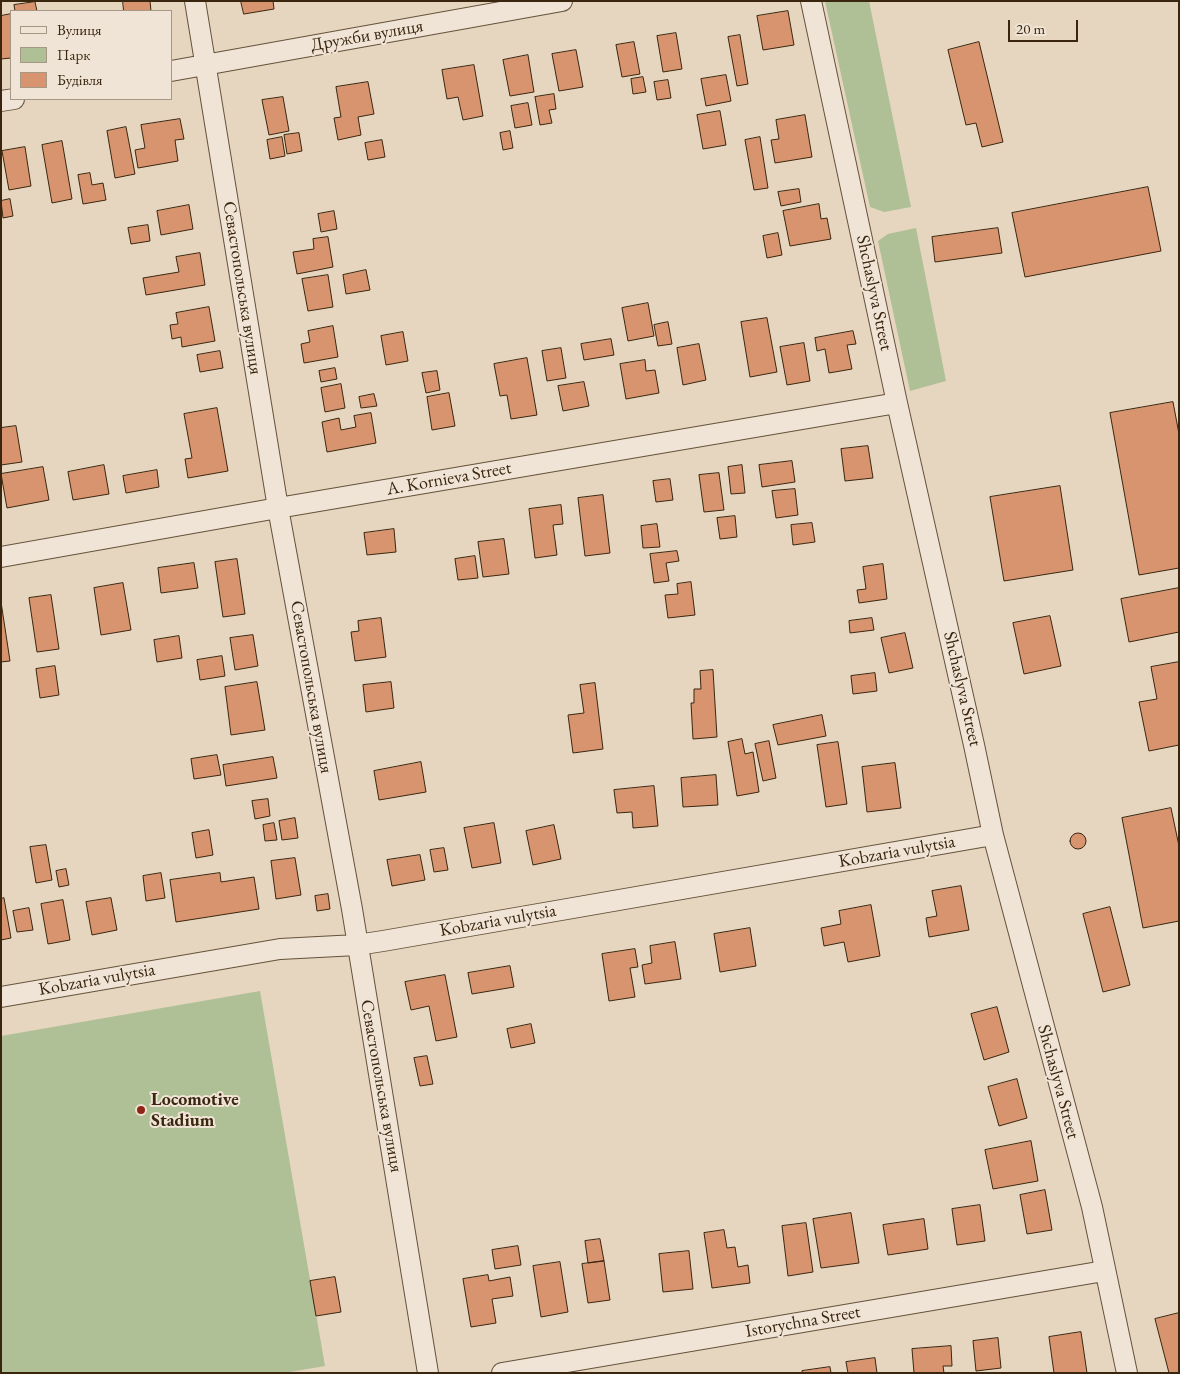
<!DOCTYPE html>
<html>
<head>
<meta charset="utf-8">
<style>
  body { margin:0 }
  #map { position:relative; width:1180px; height:1374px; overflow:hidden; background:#e6d6bf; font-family:"EB Garamond",serif }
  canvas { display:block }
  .frame { position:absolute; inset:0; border:2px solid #3a260f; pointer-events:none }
  .legend { position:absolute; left:10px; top:10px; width:162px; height:90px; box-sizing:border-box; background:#efe4d5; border:1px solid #a79886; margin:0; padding:6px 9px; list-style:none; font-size:15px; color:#3a260f }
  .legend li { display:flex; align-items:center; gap:10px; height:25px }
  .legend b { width:25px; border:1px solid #a79886 }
  .scale { position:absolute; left:1008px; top:20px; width:70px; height:22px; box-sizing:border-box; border:2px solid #3a260f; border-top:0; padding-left:6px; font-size:15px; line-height:18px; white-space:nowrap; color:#3a260f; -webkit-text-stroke:4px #efe4d5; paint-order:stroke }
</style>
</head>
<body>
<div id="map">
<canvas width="1180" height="1374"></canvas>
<div class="frame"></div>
<ul class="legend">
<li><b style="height:6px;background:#efe4d5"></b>Вулиця</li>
<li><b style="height:14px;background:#afbf96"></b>Парк</li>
<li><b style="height:14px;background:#d8946e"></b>Будівля</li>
</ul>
<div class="scale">20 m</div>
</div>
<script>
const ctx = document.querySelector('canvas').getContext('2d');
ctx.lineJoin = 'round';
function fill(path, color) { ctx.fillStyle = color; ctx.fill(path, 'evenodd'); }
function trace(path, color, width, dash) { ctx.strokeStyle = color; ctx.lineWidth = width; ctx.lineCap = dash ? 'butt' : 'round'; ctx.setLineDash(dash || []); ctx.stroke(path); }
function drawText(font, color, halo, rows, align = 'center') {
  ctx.font = font + ' "EB Garamond",serif'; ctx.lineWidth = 4; ctx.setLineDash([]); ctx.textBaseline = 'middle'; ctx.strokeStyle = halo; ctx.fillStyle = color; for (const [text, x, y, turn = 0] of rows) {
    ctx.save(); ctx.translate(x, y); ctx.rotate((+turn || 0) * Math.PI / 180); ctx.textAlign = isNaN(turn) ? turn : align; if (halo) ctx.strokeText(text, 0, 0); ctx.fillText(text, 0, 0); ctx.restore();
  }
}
const green = new Path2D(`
  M825 1H869L911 207 884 212 870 207Z
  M916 228 946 381 910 391 878 241 888 234Z
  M260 991 325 1366 284 1373H1V1036Z`);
const building = new Path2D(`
  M123 1H150L151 11H124Z
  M241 1H273L274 9 244 14Z
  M35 2 37 11H15L14 5Z
  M788 11 794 45 763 50 757 16Z
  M11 14V58L1 59V16Z
  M676 33 682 69 663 72 657 36Z
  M740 35 748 84 737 86 728 37Z
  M634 42 640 74 622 77 616 45Z
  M979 42 1003 142 982 147 976 123 966 125 948 50Z
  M576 50 583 87 559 91 552 54Z
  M528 55 534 92 510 96 503 60Z
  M474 65 483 116 463 120 458 97 447 99 442 70Z
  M726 75 731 101 706 106 701 79Z
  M643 77 646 92 633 94 631 79Z
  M668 80 671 98 657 100 654 82Z
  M368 82 374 114 358 117 361 135 338 140 334 118 341 117 336 87Z
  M554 94 556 109 549 110 552 123 540 125 535 97Z
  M283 97 289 131 269 135 262 100Z
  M528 103 532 125 515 128 511 106Z
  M720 111 726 145 703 149 697 115Z
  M805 115 812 157 775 163 771 140 779 139 776 120Z
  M180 119 184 139 175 140 178 161 138 168 135 150 145 148 141 125Z
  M126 127 135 174 115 178 107 131Z
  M510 131 513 148 503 150 500 133Z
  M299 133 302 151 287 154 284 135Z
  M282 137 285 156 270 159 267 140Z
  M760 137 768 188 754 190 745 140Z
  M382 140 385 157 368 160 365 143Z
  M62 141 72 199 52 203 42 145Z
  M25 147 31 186 9 190 2 151Z
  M90 173 92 185 103 183 106 200 83 204 78 175Z
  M1148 187 1161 251 1025 277 1012 213Z
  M799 189 801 202 781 206 778 192Z
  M10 199 13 216 3 218 1 201Z
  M819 204 821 219 827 218 831 239 790 246 783 211Z
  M189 205 193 229 161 235 157 211Z
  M334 211 337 229 321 232 318 214Z
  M148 225 150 241 131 244 128 228Z
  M998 228 1002 253 935 262 932 237Z
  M778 233 782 255 767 258 763 236Z
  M328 237 333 267 297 274 293 252 314 249 313 239Z
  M200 253 205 285 146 295 143 278 179 272 176 257Z
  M366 270 370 290 346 294 343 275Z
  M328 275 333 307 308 311 302 279Z
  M648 303 654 336 628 341 622 308Z
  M209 307 215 341 182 347 181 337 172 339 170 325 178 324 176 313Z
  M767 318 777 372 750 377 741 322Z
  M668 322 672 344 658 346 654 325Z
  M333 326 338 357 304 363 301 344 310 342 308 331Z
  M853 331 856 344 847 345 852 369 829 373 825 349 817 351 815 338Z
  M403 332 408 361 386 365 381 336Z
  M611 339 614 355 584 360 581 344Z
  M804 343 810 381 787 385 780 347Z
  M699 344 706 380 683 385 677 348Z
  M561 348 566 378 547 381 542 351Z
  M220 351 223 368 200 372 197 355Z
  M527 358 537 415 511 419 507 395 500 396 494 364Z
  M645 360 646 371 655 370 659 393 626 399 620 364Z
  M335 368 337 379 321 382 319 371Z
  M437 371 440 390 426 393 422 373Z
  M584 382 589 406 563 411 558 386Z
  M341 384 345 408 325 412 321 388Z
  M449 393 455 426 432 430 427 397Z
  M374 394 377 406 361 408 359 397Z
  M1173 402 1179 434V568L1139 575 1110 413Z
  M217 408 228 471 188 478 185 459 192 458 184 414Z
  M371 413 376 443 327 452 322 422 339 418 341 430 356 427 354 416Z
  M16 426 22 462 1 465V428Z
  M868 446 873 478 845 481 841 449Z
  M792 461 795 482 762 487 759 465Z
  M104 465 109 494 73 500 68 472Z
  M742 465 745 493 731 494 728 467Z
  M43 467 49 500 7 508 1 474Z
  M157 470 159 487 126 493 123 476Z
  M719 473 724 510 704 512 699 475Z
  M670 479 673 500 656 502 653 481Z
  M1060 486 1073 570 1004 581 990 497Z
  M795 489 798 515 776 518 772 491Z
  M603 495 610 553 585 556 578 498Z
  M561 505 563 524 553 525 557 555 535 558 529 509Z
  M735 516 737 537 720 539 717 518Z
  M812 523 815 542 793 545 791 525Z
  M657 524 660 547 643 548 641 526Z
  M394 529 396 552 367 555 364 533Z
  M504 539 509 574 483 577 478 542Z
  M677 551 679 561 666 563 669 581 654 583 650 554Z
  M475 556 478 578 458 580 455 559Z
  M237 559 245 614 223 617 215 562Z
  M194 563 198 588 161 593 158 568Z
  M883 564 887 599 859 603 857 590 866 589 863 567Z
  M691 582 695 615 668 618 665 595 678 594 677 584Z
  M123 583 131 630 101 635 94 588Z
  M1179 588V632L1129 642 1121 599Z
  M51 595 59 649 37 652 29 598Z
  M1 602 10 661 1 662Z
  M1050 616 1061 666 1024 674 1013 623Z
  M381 618 386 657 355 661 351 632 359 631 358 621Z
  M872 618 874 630 850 633 849 621Z
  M905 633 913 668 889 673 881 638Z
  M253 635 258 666 235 670 230 638Z
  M179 636 182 658 157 662 154 640Z
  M222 656 225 676 200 680 197 660Z
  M1179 662V745L1149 751 1139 702 1157 699 1151 667Z
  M55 666 59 695 40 698 36 669Z
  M713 670 717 737 693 739 691 703H694V689H701L700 671Z
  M875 673 877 691 853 694 851 676Z
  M257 682 265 730 231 735 225 687Z
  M391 682 394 708 366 712 363 685Z
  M595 683 603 749 573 753 568 715 584 713 580 685Z
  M822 715 826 736 778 745 773 725Z
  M742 739 745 754 753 752 759 792 737 796 728 742Z
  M769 741 776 778 763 781 755 744Z
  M838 742 847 804 826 807 817 745Z
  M217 755 221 775 194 779 191 759Z
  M273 757 277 778 226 786 223 765Z
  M421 762 426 792 379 800 374 771Z
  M895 763 901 808 867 812 862 767Z
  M716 775 718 805 683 807 681 778Z
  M654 786 658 826 633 828 632 812 617 813 614 790Z
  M268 799 270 816 255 819 252 801Z
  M1171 808 1179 846V921L1143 928 1122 818Z
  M295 818 298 838 282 840 279 821Z
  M274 823 277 840 265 841 263 825Z
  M494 823 501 863 472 868 464 828Z
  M554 825 561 859 533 865 526 831Z
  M209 830 213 855 196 858 192 833Z
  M1070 841a8 8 0 1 1 16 0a8 8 0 1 1-16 0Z
  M46 845 52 880 36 883 30 847Z
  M444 848 448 870 434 872 430 850Z
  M420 855 425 880 392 886 387 860Z
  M295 858 301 895 276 899 271 861Z
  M66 869 69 885 59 887 56 871Z
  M161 873 165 898 146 901 143 876Z
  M220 873 221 882 254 877 259 909 176 922 170 880Z
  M961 886 969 930 929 937 926 918 937 916 932 891Z
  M328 894 330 909 317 911 315 896Z
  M4 898 11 938 1 940V899Z
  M111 898 117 930 92 935 86 902Z
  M63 900 70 940 48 944 41 904Z
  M871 905 880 956 848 962 844 942 824 946 821 928 841 924 839 911Z
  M1110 907 1130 985 1103 992 1083 914Z
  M29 908 33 930 17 932 13 911Z
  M750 928 756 966 720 972 714 934Z
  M675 942 681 979 645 984 642 965 652 963 650 946Z
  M635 949 638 967 630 968 635 997 609 1001 602 954Z
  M510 966 514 987 472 994 468 973Z
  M445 975 457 1037 436 1041 429 1006 411 1010 405 982Z
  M997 1007 1009 1052 984 1060 971 1014Z
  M531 1024 535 1043 511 1048 507 1029Z
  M427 1056 433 1084 420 1086 414 1058Z
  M1017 1079 1027 1118 999 1126 988 1087Z
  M1031 1141 1038 1181 993 1189 985 1150Z
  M1045 1190 1052 1230 1027 1234 1020 1195Z
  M980 1205 985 1241 957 1245 952 1209Z
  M851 1213 859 1263 821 1268 813 1219Z
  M924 1219 928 1249 888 1255 883 1225Z
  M806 1223 813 1272 788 1276 782 1226Z
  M724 1230 727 1248 735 1247 738 1267 748 1265 750 1283 712 1288 704 1233Z
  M600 1239 604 1261 588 1263 585 1241Z
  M518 1246 521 1265 495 1269 492 1250Z
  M689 1251 693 1289 663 1292 659 1254Z
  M604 1261 610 1300 588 1303 582 1264Z
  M560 1262 568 1312 541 1317 533 1266Z
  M488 1275 489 1281 510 1277 513 1296 492 1299 496 1323 471 1327 463 1279Z
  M335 1277 341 1312 316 1316 310 1281Z
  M1179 1313V1373H1169L1155 1319Z
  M1081 1332 1087 1373H1054L1049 1337Z
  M998 1338 1001 1368 976 1371 973 1341Z
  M951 1346 952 1366H943L944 1373H914L912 1349Z
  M875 1358 877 1373H848L846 1362Z
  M830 1367 831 1373H802V1371Z`);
const street = new Path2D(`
  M195 1 278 508 352 909 428 1373
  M811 1 897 403 974 745 993 835 1092 1207 1127 1373
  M171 71 562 1
  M1 101 14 99
  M1 557 278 508 897 403
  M1 997 280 949 357 945 383 941 993 835
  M502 1373 1104 1271`);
const markers = [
  [141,1110,5,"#8f2418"]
];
const streetNames = [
  ["Дружби вулиця",367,36,-10],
  ["Севастопольська вулиця",242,288,81],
  ["Shchaslyva Street",874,293,78],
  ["A. Kornieva Street",449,479,-10],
  ["Севастопольська вулиця",311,687,80],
  ["Shchaslyva Street",962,689,77],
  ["Kobzaria vulytsia",897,852,-10],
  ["Kobzaria vulytsia",498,921,-10],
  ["Kobzaria vulytsia",97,980,-10],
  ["Shchaslyva Street",1058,1082,75],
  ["Севастопольська вулиця",381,1086,80],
  ["Istorychna Street",803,1322,-10]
];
const poiNames = [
  ["Locomotive",151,1100],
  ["Stadium",151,1121]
];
fill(green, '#afbf96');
fill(building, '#d8946e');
trace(building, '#3a260f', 1);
trace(street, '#65523b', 22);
trace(street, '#efe4d5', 20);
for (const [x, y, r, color] of markers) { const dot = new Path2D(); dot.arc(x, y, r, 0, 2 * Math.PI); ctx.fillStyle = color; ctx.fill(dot); trace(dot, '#efe4d5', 2); }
drawText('18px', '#3a260f', '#efe4d5', streetNames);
drawText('bold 18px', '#3a260f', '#efe4d5', poiNames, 'left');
</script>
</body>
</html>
